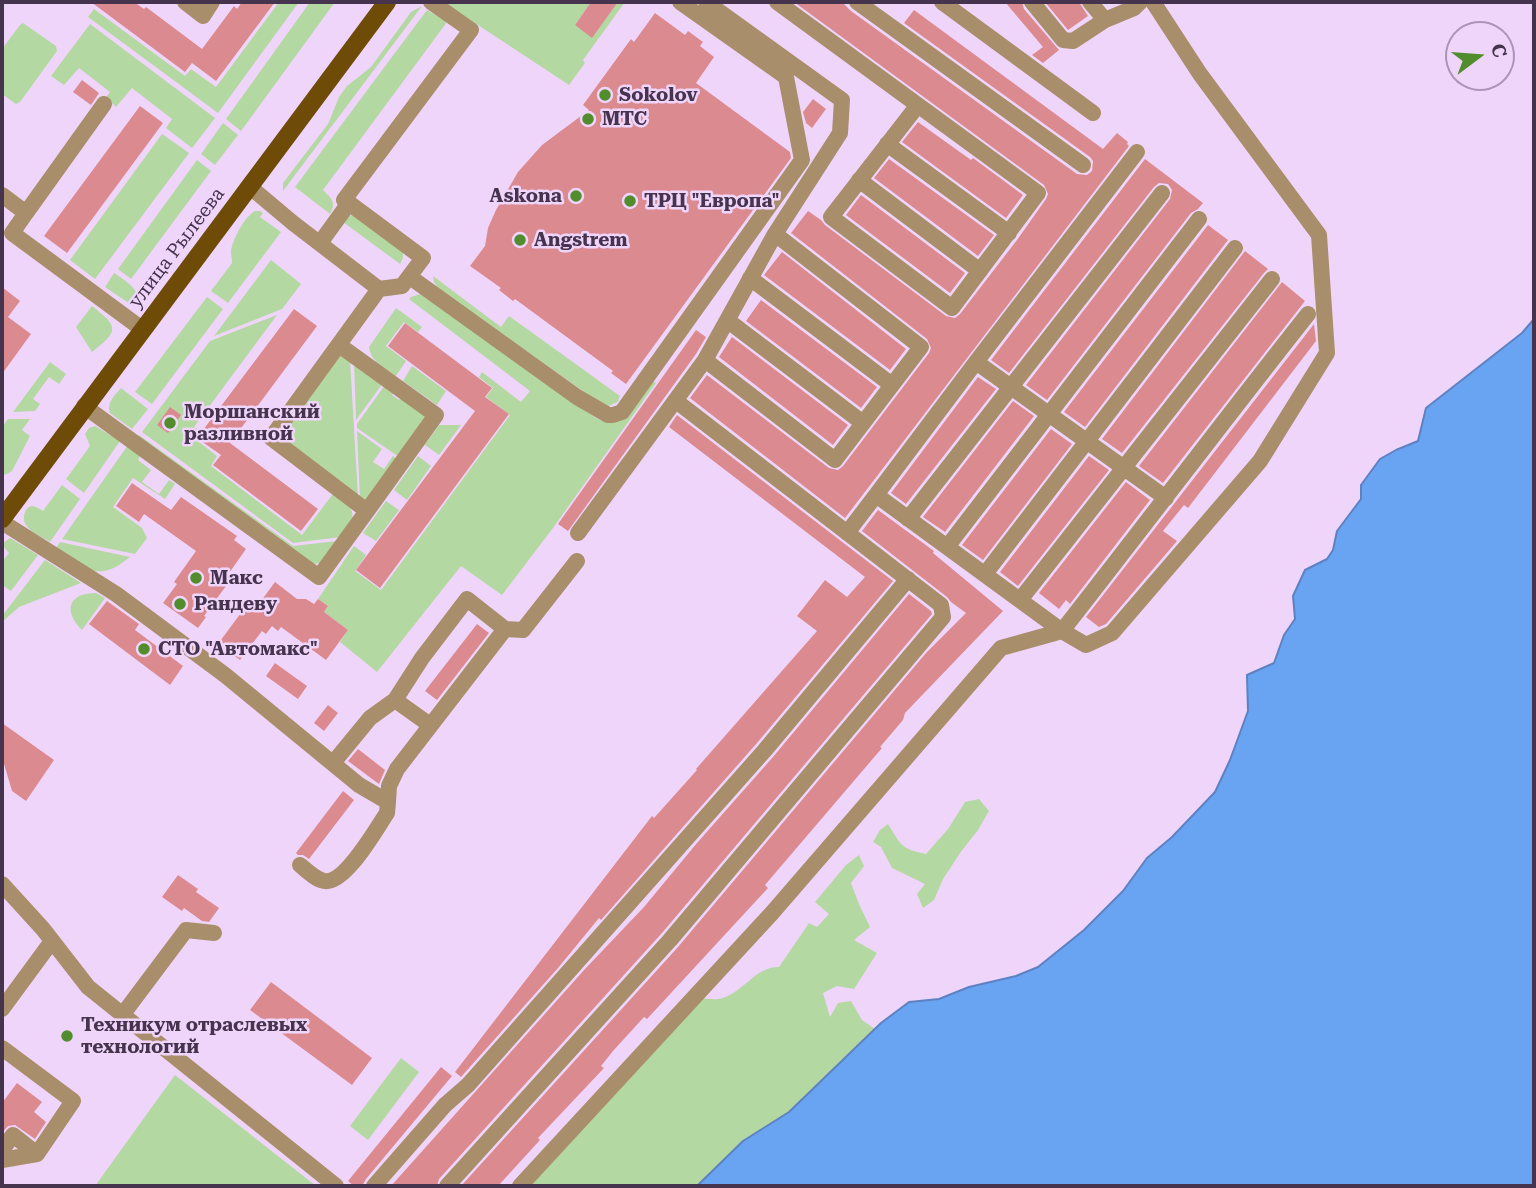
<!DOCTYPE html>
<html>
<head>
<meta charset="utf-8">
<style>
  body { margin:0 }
  #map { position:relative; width:1536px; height:1188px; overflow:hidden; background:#f0d5fb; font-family:"Roboto Serif",serif }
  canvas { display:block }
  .frame { position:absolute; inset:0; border:4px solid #46344e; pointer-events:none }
  .north { position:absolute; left:1445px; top:21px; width:70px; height:70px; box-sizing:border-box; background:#f0d5fb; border:2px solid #ac95b6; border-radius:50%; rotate:74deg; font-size:19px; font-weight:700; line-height:28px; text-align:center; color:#46344e }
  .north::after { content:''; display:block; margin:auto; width:24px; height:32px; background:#518d2c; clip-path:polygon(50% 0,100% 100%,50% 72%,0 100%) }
</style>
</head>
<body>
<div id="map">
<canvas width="1536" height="1188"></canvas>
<div class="frame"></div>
<div class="north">С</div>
</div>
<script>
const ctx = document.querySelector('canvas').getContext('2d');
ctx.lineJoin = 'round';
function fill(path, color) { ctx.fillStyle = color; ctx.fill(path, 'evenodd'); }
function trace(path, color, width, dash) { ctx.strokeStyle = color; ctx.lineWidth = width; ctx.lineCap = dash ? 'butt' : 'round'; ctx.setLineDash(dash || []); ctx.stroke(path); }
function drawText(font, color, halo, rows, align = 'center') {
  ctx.font = font + ' "Roboto Serif",serif'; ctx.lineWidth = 5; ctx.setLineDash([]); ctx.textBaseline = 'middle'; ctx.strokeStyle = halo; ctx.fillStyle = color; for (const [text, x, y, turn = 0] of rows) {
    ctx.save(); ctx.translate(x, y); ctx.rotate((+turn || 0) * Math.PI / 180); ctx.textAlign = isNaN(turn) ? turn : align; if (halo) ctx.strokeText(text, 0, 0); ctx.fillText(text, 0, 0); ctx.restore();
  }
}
const green = new Path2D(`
  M279 2H299L218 113 88 17 94 9 185 76 191 69 216 87Z
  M310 2H335L241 131 226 119Z
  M443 2H591L575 25 592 37 618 2H625L583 60 585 63 569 85Z
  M422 6 283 191V183L328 124 339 97 347 86 371 67 411 12Z
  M427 10 447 22 323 190C331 198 337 202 330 214L295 187Z
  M23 23 56 46 57 51 20 102 16 104 2 94V49L20 25Z
  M90 24 215 118 192 148 166 128 172 119 132 88 116 107 106 97 110 92 79 68 64 85 51 76Z
  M223 123 238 135 215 165 201 154Z
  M162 134 189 153 95 279 70 260Z
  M197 160 211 171 131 279 118 269Z
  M255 211H260L263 213 260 217 281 232 228 303 211 291 232 263C232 260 231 255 231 251 233 239 244 217 255 211Z
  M354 214 403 248V258L400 264 343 222 347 217Z
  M271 260 301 284 282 309 214 336Z
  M114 273C124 280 136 286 138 298L133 306 105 287Z
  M433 276 501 327 509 316 620 396 618 400 619 401 609 406H604L438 288 434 282Z
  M420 294 596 418 602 421 651 380 656 383 553 528 502 595 461 566 377 672 340 642 348 630 324 612 328 606 318 599 354 546 366 555 355 571 381 590 510 415 486 397 493 388 479 377 482 372 521 402 530 391 409 299 411 297Z
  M207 297 223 309 152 404 135 392Z
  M92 306C119 327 119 331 92 352L76 327Z
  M396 308 422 327 418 332 404 322 386 346 406 361 396 376C385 368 371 362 369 347Z
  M277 315 194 427 200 431 195 439 217 456 211 466 302 535 335 491C355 511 359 513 341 537L293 543 142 432 210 341Z
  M339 352 350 360 358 497 277 437Z
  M50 362 66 374 59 384 49 377 33 399 40 404 35 411 13 412Z
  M354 362 383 383 356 420Z
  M412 366 446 391 437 405 403 381Z
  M385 385 394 392 392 395 399 400 401 397 427 416 399 457 357 428V424Z
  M121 388 148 409 132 429 110 413C106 403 115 395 121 388Z
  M8 419H30L22 430 30 436 12 471 7 474 2 475V427Z
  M439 425H461L439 455 425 445Z
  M95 426 120 441 84 493 66 479 90 446 85 434 89 428Z
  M357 431 382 449 373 462 384 469 393 456 398 460 365 501 360 499Z
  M139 435 293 546 337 541 321 563 313 564 138 437Z
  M128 445 141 454 138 460 151 470 142 482 159 494 169 480 175 484 165 499 133 478 113 507 142 528 147 538 135 554 62 539Z
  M418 456 431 466 407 500 394 490Z
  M62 485 80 499 50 542C42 537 30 532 26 525 22 519 24 506 33 506 35 506 42 510 43 511Z
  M386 501 399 510 376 541 363 533Z
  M10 538 38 555 11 591 2 585V562L9 553 3 546V543Z
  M60 542 130 557C124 561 118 567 111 569 90 578 72 559 56 548Z
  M45 560 81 583 19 607 2 622V616Z
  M96 593 105 598 82 630C63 611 68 593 96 593Z
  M979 799 989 811 978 830 960 853 943 879 934 900 923 908 917 894 925 884 892 868 881 847 873 842 880 830 888 824C902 846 900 848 926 854L948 829 965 802Z
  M859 855 864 866 851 883 859 904 870 927 854 940 877 953 854 989 837 986 823 993 830 1017 838 1003 851 1001 862 1020 875 1029 789 1112 743 1141 697 1186H529L700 998C705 998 713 1000 718 999 741 996 755 966 779 967L809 923 817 927 829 914 815 902 846 865Z
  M401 1058 419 1072 368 1140 350 1126Z
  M175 1075 316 1186H95Z`);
const water = new Path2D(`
  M1534 319V1186H697L743 1141 789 1112 881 1023 909 1002 939 999 969 987 1016 976 1038 967 1084 930 1123 891 1147 858 1172 837 1215 792 1230 760 1248 711 1247 675 1274 663 1284 635 1295 619 1293 596 1305 570 1327 559 1333 550 1337 531 1361 499V485L1380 459 1396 450 1418 441 1426 408 1522 333Z`);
const building = new Path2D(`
  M91 2H134L144 9 146 7 202 49 234 6 237 9 242 2H275L216 81 192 63 185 72Z
  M591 2H618L592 38 575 25Z
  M794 2H842L851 11 1077 174 1087 175 1092 171 1093 161 1090 157 904 23 914 10 1103 149 1117 133 1128 142 1127 144 1129 146 845 518 690 398 707 375 829 468 838 470 843 466 929 353 931 348 927 339 791 233 808 211 821 220 825 225 946 316 955 318 960 314 1017 240 1046 199 1048 194 1044 185Z
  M1005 2H1022L1024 9 1059 50 1043 63 1032 55 1043 47Z
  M1045 2H1079L1088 16 1068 30Z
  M655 13 685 35 688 31 703 42 700 46 714 57 696 83 790 152 791 158 626 384 611 373 613 371 515 299 513 301 499 290 501 288 470 266 485 246 488 228 496 210 518 172 542 145 589 110 583 105 631 39 634 42Z
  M82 80 99 93 91 105 73 92Z
  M813 99 826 109 812 128 806 123 803 112Z
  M140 106 163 123 67 253 44 236Z
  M918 122 971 160 973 158 1023 195 1006 218 902 142Z
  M889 159 994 235 978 256 874 178Z
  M1145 159 1203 203 1198 209 1191 213 1047 400 1026 385 1170 199 1172 190 1168 184 1159 183 1154 187 1009 373 991 360Z
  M861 195 965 273 950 293 846 215Z
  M1208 225 1228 240 1085 427 1064 412Z
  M1245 251 1268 269 1264 273 1122 453 1102 439Z
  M782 252 906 349 890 370 764 275Z
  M1282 282 1305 301 1163 483 1139 466Z
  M2 287 20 301 8 317 31 334 2 374Z
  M761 300 877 387 861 408 746 321Z
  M294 309 317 326 230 443 318 509 301 531 213 465 221 455 197 438Z
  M405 323 492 388 485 397 509 414 380 588 356 570 475 411 388 346Z
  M1314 324 1316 341 1188 508 1184 505 1163 531 1177 541 1106 624 1099 627 1086 617Z
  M696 330 706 337 696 354 568 531 558 524Z
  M732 337 848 425 833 445 719 357Z
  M978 377 996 389 906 504 891 493Z
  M1013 401 1034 416 945 532 923 517Z
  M170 407 181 415 168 433 157 425Z
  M677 415 893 581 757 743 601 920 599 918 558 968 461 1077 455 1072 652 816 654 818 697 770 696 769 817 631 797 616 825 580 847 597 865 577 669 427Z
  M1051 429 1072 444 983 560 962 545Z
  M1089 456 1109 470 1018 586 1000 572Z
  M1126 482 1150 500 1070 604 1066 600 1059 609 1039 593Z
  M132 483 171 510 181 497 237 536 234 540 246 549 222 583 226 586 204 616 206 617 198 628 163 603 177 584 174 582 196 551 144 514 139 522 116 506Z
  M878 510 934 551 933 553 1003 611 905 713 903 720 880 747 882 748 765 885 768 888 647 1019 644 1017 613 1051 601 1066 604 1068 538 1138 540 1140 498 1186H461L678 947 926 653 966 613 951 602 947 597 862 531Z
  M275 582 297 599H306L314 604 318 599 328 606 324 612 348 630 326 660 281 627 278 631 272 626 266 634 262 631 240 660 218 644 246 606 253 612Z
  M909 594 931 611 932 614 662 933 439 1179 437 1186H391L585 969 644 907 697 843 773 757Z
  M107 601 139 624 135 630 183 666 170 685 89 624Z
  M477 624 489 633 437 700 425 691Z
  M275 663 307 686 298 699 266 676Z
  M328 705 338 713 324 731 314 723Z
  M2 723 54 760 26 801 12 791 2 757Z
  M358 749 385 770 379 784 348 761Z
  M343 791 354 800 309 859 303 855H298L296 853Z
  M178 875 198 889 196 892 219 908 209 922 202 921 184 908 182 911 162 897Z
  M271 982 372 1058 352 1085 250 1010Z
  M441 1067 452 1076 366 1179 362 1186H354L348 1181Z
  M17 1083 42 1102 34 1112 46 1122 35 1139 15 1125 8 1126 2 1133V1103Z`);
const minor = new Path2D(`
  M185 2 203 16 212 2
  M777 2 1038 193 952 308 831 217 918 105
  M857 2 1083 165
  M942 2 1093 113
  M1032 2 1063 40 1073 41 1105 20
  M1090 2 1105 20 1134 8 1140 2
  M887 144 1009 233
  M1137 152 976 362 876 495 1062 631C1145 525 1225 419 1308 314
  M859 180 980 271
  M2 195 26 213 12 233 142 329
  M349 203 344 200 471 30 431 2
  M26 213 104 104
  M320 243 349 203 423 258 402 286 379 289
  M410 277 577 397 608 415H613L622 412 802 160 786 77 680 2
  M750 278 892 385
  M727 320 863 423
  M339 345 436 415 367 511
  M705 360 835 460 921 347 775 234
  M976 362 1166 498
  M84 406 319 577 367 511 271 438 379 289 293 223 249 186
  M908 519 1162 193
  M2 522 116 594 225 675 359 785 388 802 387 813C376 829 345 885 324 881 315 879 307 871 300 865
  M578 533 705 360 775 234 840 133 842 100 706 2
  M847 533 876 495
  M947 547 1199 219
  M985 574 1235 248
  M1020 600 1272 279
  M395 700 430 725
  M333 763 370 718 395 700 422 658 467 599 505 629 523 630 577 561
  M388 802 389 786 397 769 505 629
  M2 884 43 929 88 987 336 1186
  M2 1009 52 941
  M123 1014 186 930 214 933
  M2 1048 73 1101 37 1154
  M2 1150 13 1135 37 1154 2 1160
  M374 1186 445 1105 468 1085 765 750 908 579
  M447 1186 670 940 943 617 941 605 676 401
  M520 1186 772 913 1001 648 1062 631 1086 645 1112 633 1260 461 1327 353 1319 235 1200 74 1153 2`);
const major = new Path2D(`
  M2 519 387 2`);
const markers = [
  [605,95,7,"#518d2c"],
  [588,119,7,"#518d2c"],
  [576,196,7,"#518d2c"],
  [630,201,7,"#518d2c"],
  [520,240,7,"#518d2c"],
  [170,423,7,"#518d2c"],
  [196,578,7,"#518d2c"],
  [180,604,7,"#518d2c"],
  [144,649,7,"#518d2c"],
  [67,1036,7,"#518d2c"]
];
const poiNames = [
  ["Sokolov",619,95],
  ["МТС",602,119],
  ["Askona",562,196,"right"],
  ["ТРЦ \"Европа\"",644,201],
  ["Angstrem",534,240],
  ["Моршанский",184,412],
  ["разливной",184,434],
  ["Макс",210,578],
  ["Рандеву",194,604],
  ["СТО \"Автомакс\"",158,649],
  ["Техникум отраслевых",81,1025],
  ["технологий",81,1047]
];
const streetNames = [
  ["улица Рылеева",177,248,-53]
];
fill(green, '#b4d8a2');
fill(water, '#68a4f2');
trace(water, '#5e82c1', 2);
fill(building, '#db8a90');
trace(minor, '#a88e6a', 16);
trace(major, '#6f4b08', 18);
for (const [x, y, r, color] of markers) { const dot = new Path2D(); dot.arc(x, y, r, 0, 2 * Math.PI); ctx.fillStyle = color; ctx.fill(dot); trace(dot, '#f0d5fb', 2.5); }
drawText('bold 19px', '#46344e', '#f0d5fb', poiNames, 'left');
drawText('19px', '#46344e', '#f0d5fb', streetNames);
</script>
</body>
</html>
